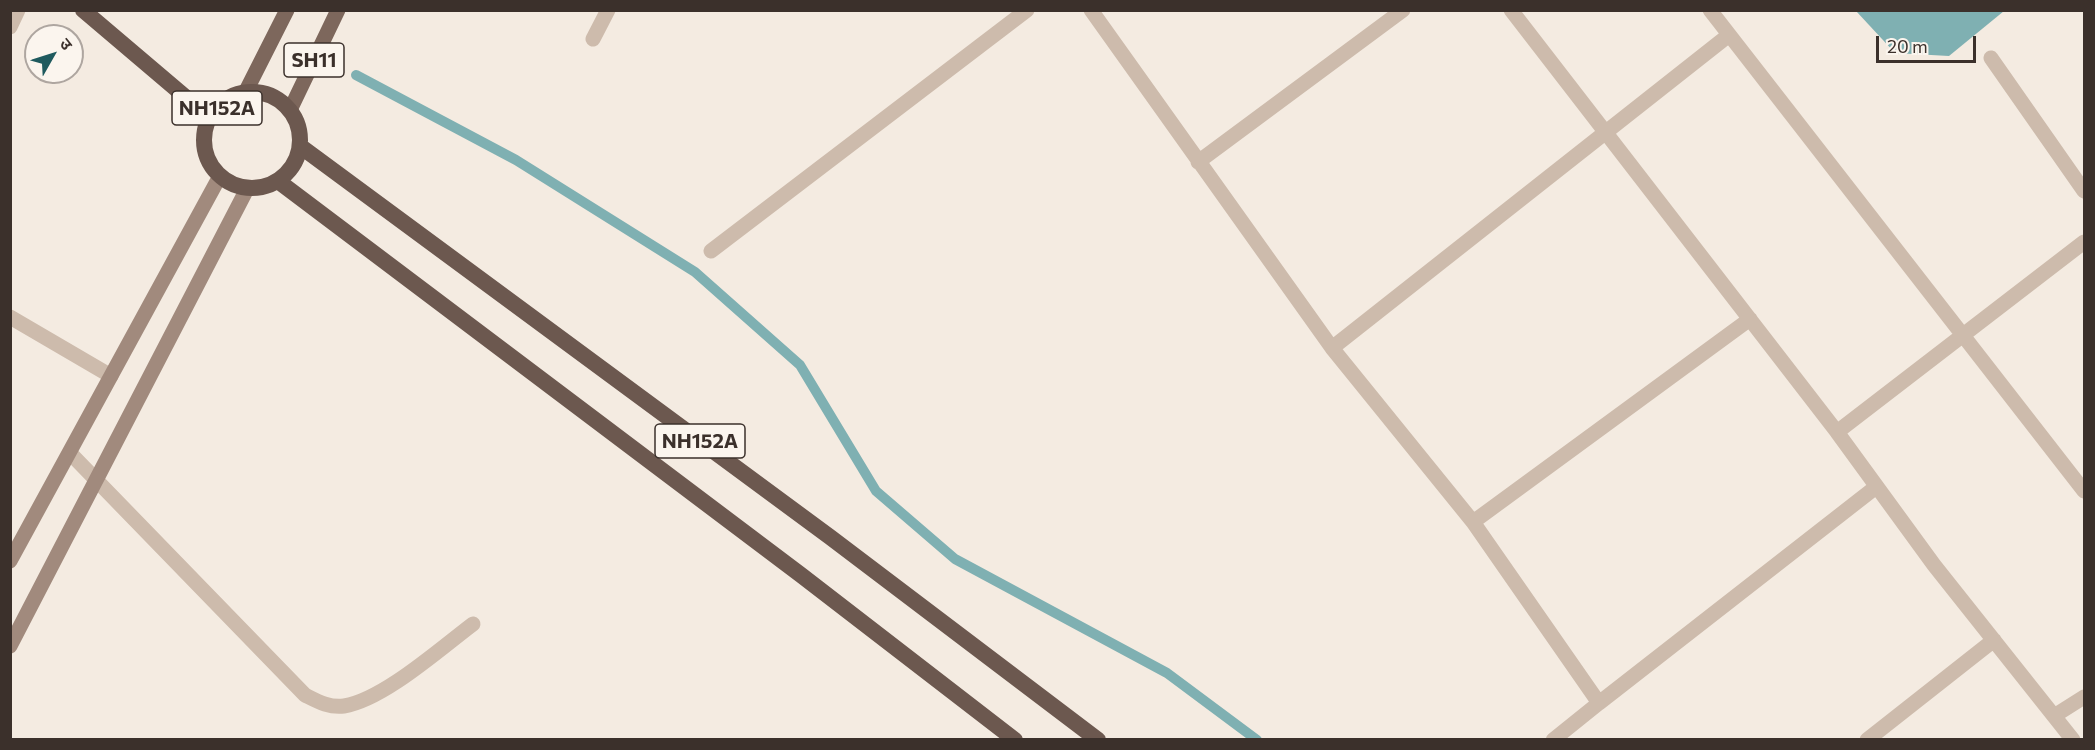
<!DOCTYPE html>
<html>
<head>
<meta charset="utf-8">
<style>
  body { margin:0 }
  #map { position:relative; width:2095px; height:750px; overflow:hidden; background:#f4ebe1; font-family:Commissioner,"Noto Sans Devanagari",sans-serif }
  canvas { display:block }
  .frame { position:absolute; inset:0; border:12px solid #3b302b; pointer-events:none }
  .north { position:absolute; left:24px; top:24px; width:60px; height:60px; box-sizing:border-box; background:#fbf5ee; border:2px solid #aea6a0; border-radius:50%; rotate:51deg; font-size:16px; font-weight:700; line-height:24px; text-align:center; color:#3b302b }
  .north::after { content:''; display:block; margin:auto; width:21px; height:27px; background:#1f5a5e; clip-path:polygon(50% 0,100% 100%,50% 72%,0 100%) }
  .scale { position:absolute; left:1876px; top:36px; width:100px; height:27px; box-sizing:border-box; border:3px solid #3b302b; border-top:0; padding-left:8px; font-size:18px; line-height:21px; white-space:nowrap; color:#3b302b; -webkit-text-stroke:4px #fbf5ee; paint-order:stroke }
</style>
</head>
<body>
<div id="map">
<canvas width="2095" height="750"></canvas>
<div class="frame"></div>
<div class="north">उ</div>
<div class="scale">20 m</div>
</div>
<script>
const ctx = document.querySelector('canvas').getContext('2d');
ctx.lineJoin = 'round';
function fill(path, color) { ctx.fillStyle = color; ctx.fill(path, 'evenodd'); }
function trace(path, color, width, dash) { ctx.strokeStyle = color; ctx.lineWidth = width; ctx.lineCap = dash ? 'butt' : 'round'; ctx.setLineDash(dash || []); ctx.stroke(path); }
function drawText(font, color, halo, rows, align = 'center') {
  ctx.font = font + ' Commissioner,sans-serif'; ctx.lineWidth = 6; ctx.setLineDash([]); ctx.textBaseline = 'middle'; ctx.strokeStyle = halo; ctx.fillStyle = color; for (const [text, x, y, turn = 0] of rows) {
    ctx.save(); ctx.translate(x, y); ctx.rotate((+turn || 0) * Math.PI / 180); ctx.textAlign = isNaN(turn) ? turn : align; if (halo) ctx.strokeText(text, 0, 0); ctx.fillText(text, 0, 0); ctx.restore();
  }
}
const water = new Path2D(`
  M1856 11H2004L1949 56 1895 53Z`);
const stream = new Path2D(`
  M356 75 516 160 695 272 800 365 876 491 955 559 1167 673 1257 740`);
const service = new Path2D(`
  M70 453 305 695C317 701 329 708 344 706 383 700 441 648 473 624`);
const minor = new Path2D(`
  M1091 10 1332 348 1473 522 1599 703 1553 740
  M1511 10 1837 432 1934 565 2073 740
  M1710 10 2084 491
  M10 27 18 10
  M593 39 608 10
  M1991 58 2084 191
  M1198 162 1403 10
  M711 251 1027 10
  M10 317 111 376
  M1332 348 1729 35
  M1837 432 2084 242
  M1473 522 1750 319
  M1599 703 1876 487
  M2054 716 2084 697
  M1867 740 1994 640`);
const secondary = new Path2D(`
  M10 561 220 176
  M10 646 247 189`);
const primary = new Path2D(`
  M245 93 287 10
  M290 110 338 10`);
const trunk = new Path2D(`
  M83 10 209 117
  M204 140a48 48 0 1 1 96 0a48 48 0 1 1-96 0Z
  M300 146 830 537 1098 740
  M278 181 801 575 1015 740`);
const shields = [
  [314,60,60],
  [217,108,90],
  [700,441,90]
];
const shieldNames = [
  ["SH11",314,60],
  ["NH152A",217,108],
  ["NH152A",700,441]
];
fill(water, '#7fb0b2');
trace(stream, '#7fb0b2', 10);
trace(service, '#cdbbac', 15);
trace(minor, '#cdbbac', 15);
trace(secondary, '#a18a7d', 15);
trace(primary, '#7d675c', 15);
trace(trunk, '#6c584f', 16);
for (const [x, y, w] of shields) { const box = new Path2D(); box.roundRect(x - w / 2, y - 17, w, 34, 4.5); ctx.fillStyle = '#fbf5ee'; ctx.fill(box); trace(box, '#3b302b', 1.5); }
drawText('bold 20px', '#3b302b', null, shieldNames);
</script>
</body>
</html>
